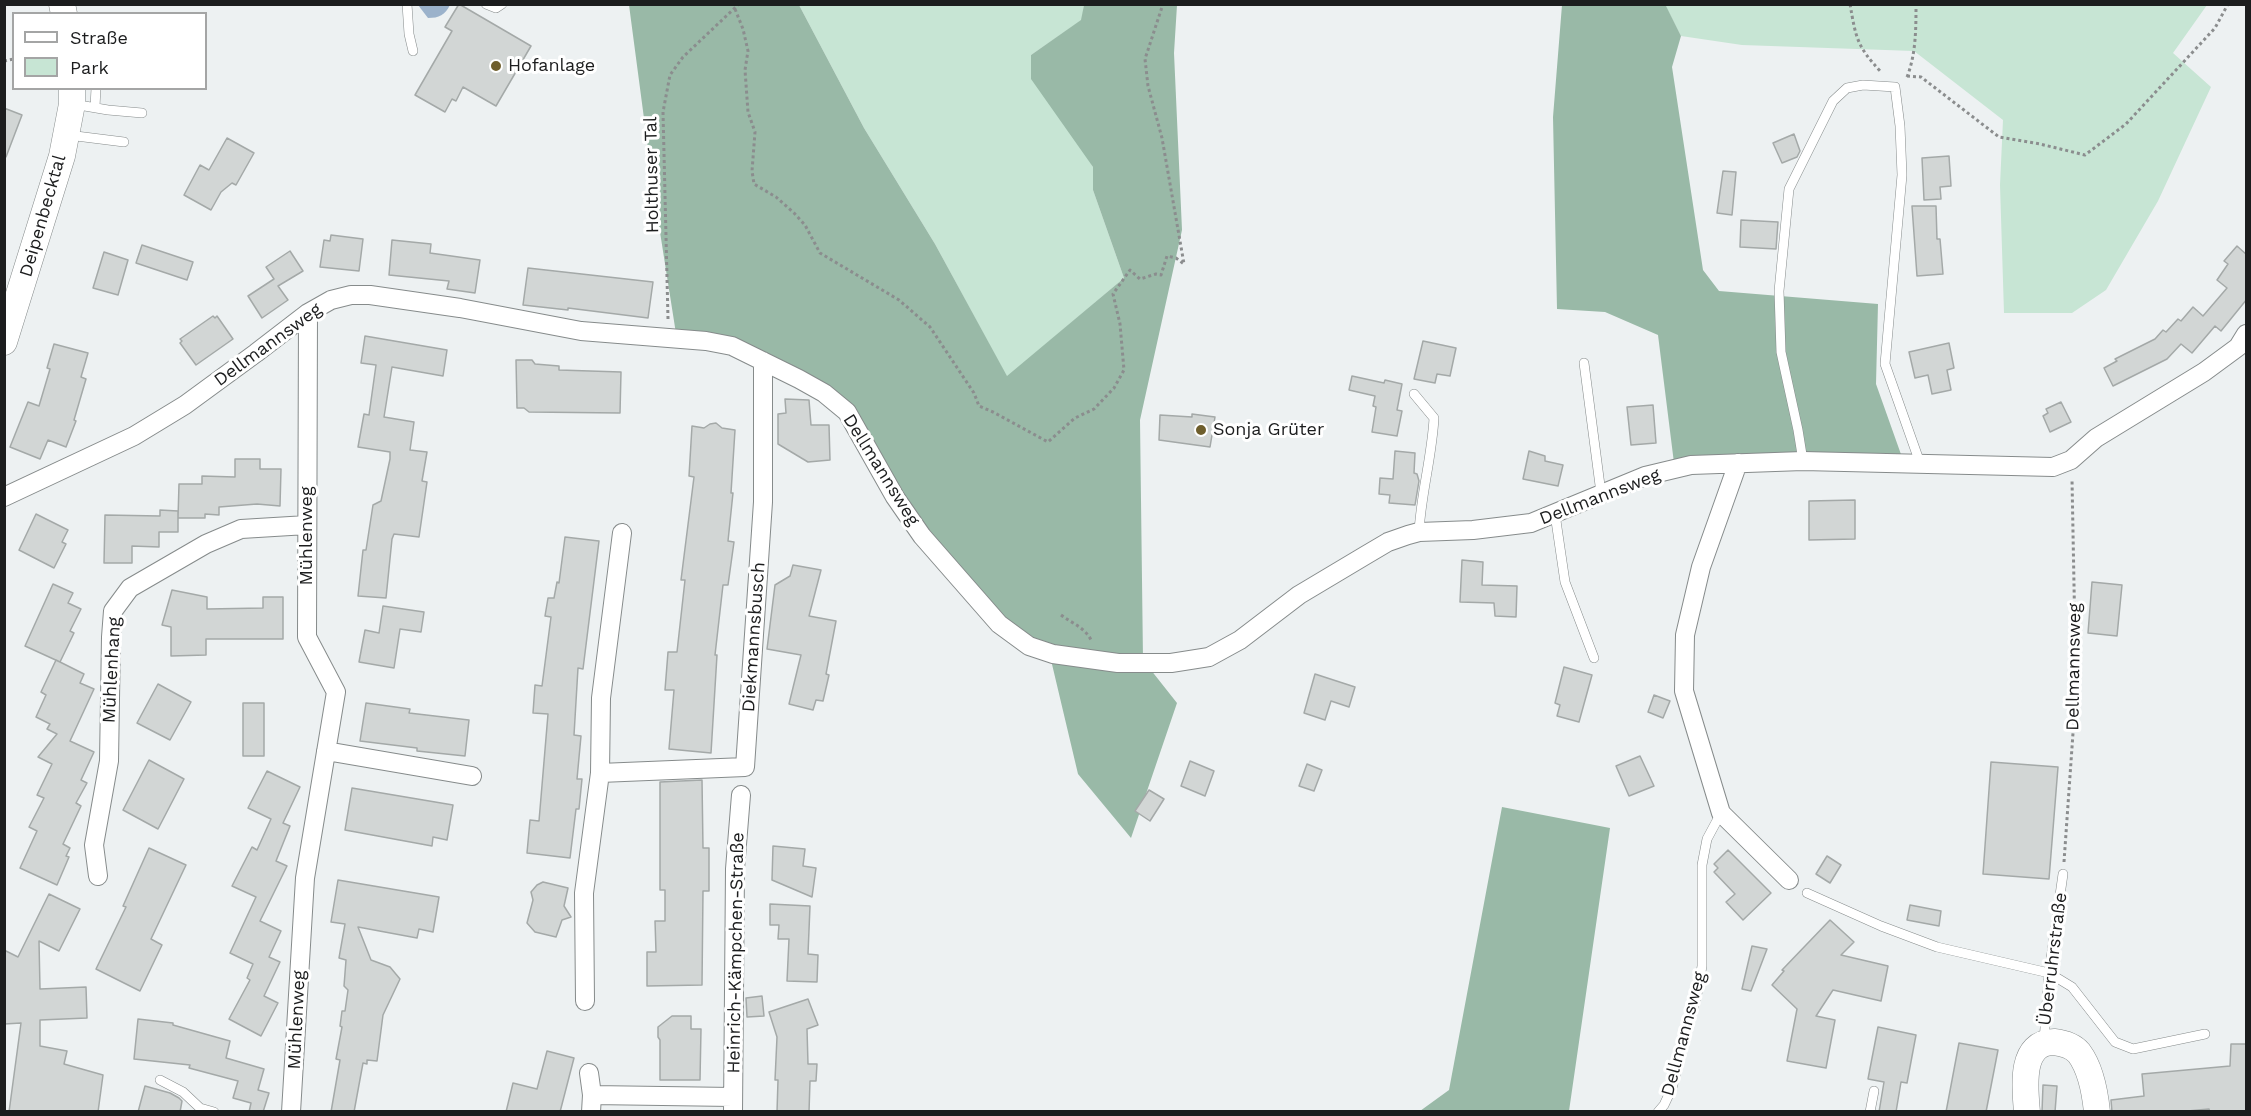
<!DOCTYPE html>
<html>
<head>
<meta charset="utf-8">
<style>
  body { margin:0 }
  #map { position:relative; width:2251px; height:1116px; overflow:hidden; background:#edf1f2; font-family:"Work Sans",sans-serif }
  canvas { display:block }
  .frame { position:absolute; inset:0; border:6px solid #1c1d1e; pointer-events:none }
  .legend { position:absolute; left:12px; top:12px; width:195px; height:78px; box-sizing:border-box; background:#fff; border:2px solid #a4a5a5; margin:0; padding:8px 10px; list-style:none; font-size:18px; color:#1c1d1e }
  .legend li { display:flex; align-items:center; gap:12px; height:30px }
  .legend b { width:30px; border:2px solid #a4a5a5 }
</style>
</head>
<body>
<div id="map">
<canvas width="2251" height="1116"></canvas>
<div class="frame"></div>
<ul class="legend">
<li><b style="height:8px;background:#fff"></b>Straße</li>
<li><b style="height:16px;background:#c7e5d4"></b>Park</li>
</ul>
</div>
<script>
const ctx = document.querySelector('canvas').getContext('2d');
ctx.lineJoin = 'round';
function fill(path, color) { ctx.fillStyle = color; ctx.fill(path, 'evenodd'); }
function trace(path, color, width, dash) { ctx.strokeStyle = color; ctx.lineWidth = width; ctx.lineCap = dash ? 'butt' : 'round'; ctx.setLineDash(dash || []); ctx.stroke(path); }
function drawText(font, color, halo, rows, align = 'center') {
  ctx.font = font + ' "Work Sans",sans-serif'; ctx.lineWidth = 6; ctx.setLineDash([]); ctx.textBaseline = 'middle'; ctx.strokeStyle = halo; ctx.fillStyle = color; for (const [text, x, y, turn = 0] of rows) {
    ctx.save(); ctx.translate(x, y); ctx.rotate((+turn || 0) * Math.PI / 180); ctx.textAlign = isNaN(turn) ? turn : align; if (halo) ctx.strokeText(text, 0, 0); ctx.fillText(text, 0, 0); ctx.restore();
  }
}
const green = new Path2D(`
  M799 5H1084L1082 20 1031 55 1093 167V190L1124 278 1007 377 935 244 864 128Z
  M1657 5H2207L2173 53 2211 87 2158 201 2106 290 2072 313H2004L2000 185 2003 120 1914 51 1742 45 1681 36 1666 7Z`);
const forest = new Path2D(`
  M1657 4 1666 6 1681 36 1672 67 1703 270 1719 291 1878 304 1876 384 1903 460 1674 463 1658 335 1605 312 1557 309 1553 117 1562 5Z
  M629 5H799L864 128 935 244 1007 376 1124 278 1093 190V167L1031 79V55L1081 20 1084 5H1177L1174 53 1182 230 1140 420 1143 660 1177 703 1131 838 1078 774 1051 660 1000 618 924 535 848 411 764 360 677 340 654 194Z
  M1502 807 1610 828 1569 1111H1420L1449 1090Z`);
const water = new Path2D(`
  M418 5H450C445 15 439 18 428 18Z`);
const building = new Path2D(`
  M459 4 531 46 496 106 463 87 456 101 452 99 445 112 415 95 452 31 445 27Z
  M4 108 22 115 6 157H4Z
  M1794 134 1800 151 1797 157 1782 163 1773 143Z
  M227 138 254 153 236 185 232 183 221 192 211 210 184 195 200 165 209 170Z
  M1949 156 1951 186 1940 187 1941 199 1924 200 1922 158Z
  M1723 171 1736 172 1732 215 1717 213Z
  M1912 206H1936L1937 239H1940L1943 274 1917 276Z
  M1741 220 1778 222 1776 249 1740 247Z
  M331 235 363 239 359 271 320 267 324 240 330 241Z
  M392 240 431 244 430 253 480 260 475 293 447 289 449 281 389 275Z
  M142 245 193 262 187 280 136 263Z
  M2237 246 2247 255V299L2221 331 2215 326 2192 353 2181 344 2167 359 2113 386 2104 368 2117 361 2115 359 2155 339 2163 330 2166 332 2178 319 2181 321 2193 307 2203 316 2227 288 2217 280 2228 264 2224 261Z
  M290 251 303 271 278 286 288 300 262 318 248 296 274 279 266 267Z
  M104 252 128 260 118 295 93 288Z
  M528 268 653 282 648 318 568 308V310L523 305Z
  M213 316 215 318 217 316 233 339 196 365 180 343 182 341 180 339Z
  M365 336 447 350 443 376 392 367 384 417 414 422 410 450 427 452 422 481 427 482 419 537 394 534 392 539 386 598 358 596 363 550H366L373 505 381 501 390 459V452L358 447 364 414 369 415 376 365 361 363Z
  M1423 341 1456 348 1450 376 1437 374 1435 383 1414 379Z
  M1949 343 1954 368 1947 370 1951 390 1932 394 1928 375 1915 378 1909 352Z
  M54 344 88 353 81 377 86 379 74 420 76 421 66 447 48 440 40 459 10 447 28 402 39 406 50 369 47 368Z
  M516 360H532L535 364 559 366V370L621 372 620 413 529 412 524 408H517Z
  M1352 376 1384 383 1385 380 1402 384 1397 410 1402 411 1397 436 1372 432 1376 407 1373 406 1375 396 1349 390Z
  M785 399 809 400 811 425H829L830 460 808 462 778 444V414L786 413Z
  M2061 402 2071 422 2050 432 2043 416 2048 413 2046 409Z
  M1653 405 1656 443 1631 445 1627 407Z
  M1192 414 1215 417 1210 447 1159 440 1160 415 1192 417Z
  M716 423 722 428 735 430 731 493H733L728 541 734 542 728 585H723L715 655H717L711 753 669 749 674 690H665L668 652H677L685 580H681L694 477 689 476 692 426 704 428 710 424Z
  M1395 451 1415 453 1414 473 1417 474 1419 481 1415 505 1389 503 1390 495 1379 494 1380 478 1393 479Z
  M1529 451 1545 456V461L1563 465 1558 486 1523 479Z
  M235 459H260V469H281L280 506 257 504 219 507V515L205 514V518H178L179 484H202V476L235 477Z
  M1855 500V539L1809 540V501Z
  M160 510 178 511V532H159V547L132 546V563H104L105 515 160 516Z
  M36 514 68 530 62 542 66 544 54 568 19 550Z
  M565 537 599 541 583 669 578 668 574 735 581 736 577 779H582L579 809H576L570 858 527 853 530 820 539 821 548 714 533 713 535 685 542 686 551 617 545 616 548 598H554L557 582 559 583Z
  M1462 560 1483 562 1482 585 1517 586 1516 617 1495 616 1494 603 1460 602Z
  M793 565 821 570 809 616 836 621 826 674 829 675 823 701 816 700 813 710 789 704 801 655 767 649 775 585 790 576Z
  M2092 582 2122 585 2117 636 2088 633Z
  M53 584 73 593 68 603 81 609 70 631 74 633 60 662 25 646Z
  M172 590 207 597V609L263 608V597H283V639H206V655L171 656V627L162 625Z
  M383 606 424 612 421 632 400 629 394 668 359 662 365 630 379 633Z
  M56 660 84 674 80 683 94 689 70 741 94 752 81 780 87 783 76 803 81 806 63 844 70 848 66 856 69 857 57 885 20 868 37 831 29 827 44 798 37 795 52 764 38 757 57 734 47 729 50 724 36 717 46 695 41 692Z
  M1564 667 1592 675 1579 722 1557 716 1560 705 1555 703Z
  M1315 674 1355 687 1349 707 1331 701 1325 720 1304 713Z
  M158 684 191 702 170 740 137 723Z
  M1654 695 1670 701 1663 718 1648 712Z
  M243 703H264V756H243Z
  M366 703 410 709 409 713 469 720 465 756 417 751V748L360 741Z
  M1640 756 1654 786 1629 796 1616 766Z
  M149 760 184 779 158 829 123 810Z
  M1190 761 1214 771 1205 796 1181 786Z
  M1991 762 2058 767 2049 879 1983 874Z
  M1307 764 1322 770 1314 791 1299 786Z
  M267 771 300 787 283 823 290 826 276 861 287 866 260 921 281 931 269 957 280 962 264 996 278 1003 261 1036 229 1019 250 980 247 978 253 964 230 953 256 897 232 886 252 847 257 850 271 819 248 808Z
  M702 780 703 848H709V891H703L702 985 647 986V952H656L655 921H665V890H660V782Z
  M352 788 453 805 447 840 433 837 432 846 345 830Z
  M1149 790 1164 799 1150 821 1135 811Z
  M773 846 805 849 803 866 816 868 812 897 772 880Z
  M149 848 186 865 151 939 162 945 140 991 96 969 126 907 123 906Z
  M1728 850 1771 893 1743 920 1726 902 1735 894 1714 872 1718 868 1714 864Z
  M1827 856 1841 865 1830 883 1816 874Z
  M338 880 439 897 433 932 419 929 417 938 358 927 371 960 390 967 400 979 383 1015 377 1061 367 1060V1064L363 1063 354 1112H331L340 1060 336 1059 342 1027 340 1026 342 1011H345L348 990 344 986 346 960 339 958 345 924 331 922Z
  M543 882 568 888 564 906 571 917 562 920 556 937 535 932 527 923 533 900 531 892 537 885Z
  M49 894 80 909 59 951 39 941 40 989 86 987 87 1018 40 1020V1046L67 1051 64 1064 103 1075 98 1112H9L21 1023 4 1024V950L18 957Z
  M770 904 810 906 808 954 818 955 817 982 787 981 789 939H778L779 925H770Z
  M1910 905 1941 911 1939 926 1907 920Z
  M1830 920 1854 942 1841 955 1888 966 1881 1001 1833 990 1816 1016 1835 1020 1826 1068 1787 1061 1797 1009 1772 985 1784 971 1782 970Z
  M1752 946 1767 949 1751 991 1742 989Z
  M762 996 764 1016 747 1017 746 998Z
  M808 999 818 1025 807 1029 808 1064H817L816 1081H810L809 1112H777L778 1080H775L777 1037 769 1012Z
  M672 1016H691V1029H701L700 1080H660V1040L658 1037V1027Z
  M138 1019 173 1023V1025L230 1041 226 1058 264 1069 258 1090 269 1093 263 1112H249L251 1103 233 1098 238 1081 189 1068 190 1065 134 1059Z
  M1878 1027 1916 1035 1907 1083 1901 1082 1896 1112H1879L1884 1082 1868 1079Z
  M1959 1043 1998 1050 1986 1112H1946Z
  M2231 1044H2246L2247 1112H2210L2209 1109 2177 1112H2112L2111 1100 2144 1096 2142 1074 2230 1066Z
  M547 1051 574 1058 560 1112H506L513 1083 537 1089Z
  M2043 1085 2057 1086 2055 1112H2042Z
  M145 1086 170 1093 179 1098 182 1101 180 1112H138Z`);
const path = new Path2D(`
  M1850 4C1856 39 1857 46 1881 72
  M735 9 743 29 748 51 745 70 748 112 755 132 752 171 754 184 776 197 794 213 805 225 820 253 899 300 930 327 974 393 979 406 993 412 1048 442 1075 418 1094 409 1114 388 1124 370 1120 324 1113 294 1130 270 1140 279 1156 274 1161 275 1167 256 1176 258 1184 264 1162 138 1148 86 1145 59 1163 4
  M4 61 14 59
  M1907 76 1921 77 1999 137 2040 144 2085 155 2126 124 2215 28 2228 4
  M1907 77C1916 54 1916 29 1916 4
  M668 319 663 112 670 75 683 57 739 4
  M1061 615C1073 624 1086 628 1092 642
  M2064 862 2076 690 2072 479`);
const service = new Path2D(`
  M407 4 409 34 413 51
  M486 4 496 8 502 4
  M73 104 108 110 142 113
  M95 107 96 88
  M68 135 124 142
  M1584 363 1601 493
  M1414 394 1434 418C1432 456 1421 494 1419 532
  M1803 461 1798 430 1781 352 1779 291 1789 189 1833 101 1847 88 1863 85 1895 87 1900 126 1902 175 1885 364 1920 463
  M1555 514 1565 582 1594 658
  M1807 893 1881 926 1937 947 2049 973 2072 987 2115 1042 2133 1049 2205 1034
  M2044 1041 2049 973 2063 874
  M160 1080 183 1092 200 1108
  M200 1108 214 1112
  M1658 1112 1664 1105 1672 1088 1698 990 1702 966V865L1707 839 1721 813
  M1870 1112 1874 1091`);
const minor = new Path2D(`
  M1738 463 1701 567 1685 635 1684 691 1721 813 1789 880
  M4 497 134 436 185 405 256 353 308 313 331 300 351 295H370L460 308 581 331 706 341 732 346 799 379 824 393 847 412 895 497 922 536 999 624 1029 646 1053 654 1118 663H1171L1209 657 1240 640 1299 595 1366 555 1388 542 1408 535 1419 532 1473 530 1531 523 1645 476 1691 465 1803 461 2053 467 2071 460 2096 438 2204 372 2238 347 2246 334
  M326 751 472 776
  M600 773 745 767 763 502V361
  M98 876 94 845 109 761 111 637 113 611 130 588 206 544 241 529 307 525
  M585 1001 584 893 600 773 601 698 622 533
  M589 1073 592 1095 591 1112
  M592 1095 733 1097
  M291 1112 305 878 336 692 307 637 308 313
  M733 1112 735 869 741 795`);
const secondary = new Path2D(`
  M62 4 64 14
  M4 342 62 156 72 104V88
  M2027 1112C2025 1089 2019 1042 2054 1042 2063 1043 2073 1046 2079 1053 2091 1069 2095 1092 2097 1112`);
const markers = [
  [496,66,6,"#6e5e2c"],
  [1201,430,6,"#6e5e2c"]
];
const poiNames = [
  ["Hofanlage",508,66],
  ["Sonja Grüter",1213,430]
];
const streetNames = [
  ["Holthuser Tal",652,175,-91],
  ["Deipenbecktal",43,216,-74],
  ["Dellmannsweg",268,345,-36],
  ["Dellmannsweg",881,470,58],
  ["Dellmannsweg",1600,497,-21],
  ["Mühlenweg",307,536,-90],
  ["Diekmannsbusch",754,637,-86],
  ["Dellmannsweg",2074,667,-89],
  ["Mühlenhang",112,670,-87],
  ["Heinrich-Kämpchen-Straße",736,953,-89],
  ["Überruhrstraße",2053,959,-83],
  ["Mühlenweg",297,1020,-87],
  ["Dellmannsweg",1684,1034,-75]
];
fill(green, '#c7e5d4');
fill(forest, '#99b9a7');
fill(water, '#9bb2cb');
fill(building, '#d2d6d5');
trace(building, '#a4a9a8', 1.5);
trace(service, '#868b8b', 10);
trace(minor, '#868b8b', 20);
trace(secondary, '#868b8b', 27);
trace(path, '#8b8d8e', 3, [3, 3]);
trace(service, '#fff', 9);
trace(minor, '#fff', 18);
trace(secondary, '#fff', 26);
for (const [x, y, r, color] of markers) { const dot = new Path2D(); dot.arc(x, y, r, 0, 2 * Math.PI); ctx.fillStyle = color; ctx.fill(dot); trace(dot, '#fff', 2); }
drawText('18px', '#1c1d1e', '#fff', poiNames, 'left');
drawText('18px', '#1c1d1e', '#fff', streetNames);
</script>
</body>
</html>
